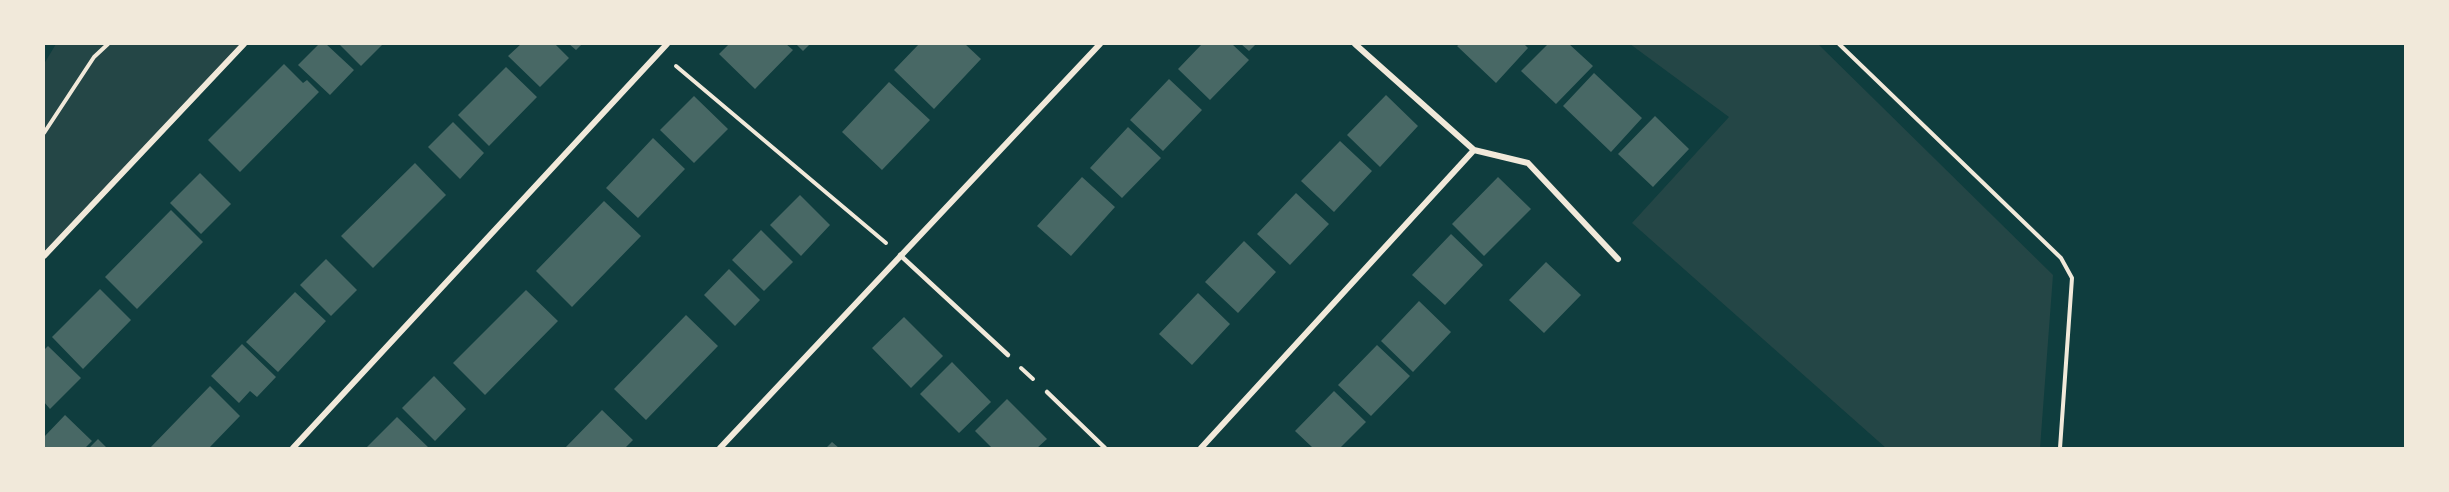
<!DOCTYPE html>
<html>
<head>
<meta charset="utf-8">
<style>
  body { margin:0 }
  #map { position:relative; width:2449px; height:492px; overflow:hidden; background:#0f3d3e; font-family:Manrope,sans-serif }
  canvas { display:block }
  .frame { position:absolute; inset:0; border:45px solid #f1e9da; pointer-events:none }
</style>
</head>
<body>
<div id="map">
<canvas width="2449" height="492"></canvas>
<div class="frame"></div>
</div>
<script>
const ctx = document.querySelector('canvas').getContext('2d');
ctx.lineJoin = 'round';
function fill(path, color) { ctx.fillStyle = color; ctx.fill(path, 'evenodd'); }
function trace(path, color, width, dash) { ctx.strokeStyle = color; ctx.lineWidth = width; ctx.lineCap = dash ? 'butt' : 'round'; ctx.setLineDash(dash || []); ctx.stroke(path); }
const green = new Path2D(`
  M56 44H244L44 256V64Z
  M1630 44H1818L2053 275 2040 448H1886L1632 223 1729 117Z`);
const building = new Path2D(`
  M319 44H326L354 70 330 95 298 65Z
  M339 44H383L361 66Z
  M521 44H555L569 58 540 87 508 56Z
  M569 44H582L576 50Z
  M729 44H786L793 50 755 89 719 54Z
  M796 44H810L803 51Z
  M919 44H965L981 59 934 109 894 70Z
  M1202 44H1232L1249 60 1210 100 1178 69Z
  M1241 44H1256L1249 51Z
  M1460 44H1524L1528 48 1496 83 1457 46Z
  M1548 44H1569L1593 66 1556 104 1521 71Z
  M284 64 303 83 307 80 319 92 240 172 208 140Z
  M506 67 537 97 489 146 458 115Z
  M1594 73 1642 118 1611 152 1563 106Z
  M1169 79 1202 110 1163 151 1130 120Z
  M889 82 930 120 882 170 842 132Z
  M1386 95 1418 126 1380 167 1347 135Z
  M694 96 728 129 694 163 660 130Z
  M1655 116 1689 149 1653 187 1618 154Z
  M453 122 484 153 460 179 428 147Z
  M1128 127 1161 158 1122 198 1090 168Z
  M653 138 685 169 638 218 606 188Z
  M1340 141 1372 171 1334 212 1301 181Z
  M415 163 446 195 373 268 341 236Z
  M200 173 231 204 201 234 170 203Z
  M1082 177 1115 207 1071 256 1037 226Z
  M1498 177 1531 209 1484 256 1452 224Z
  M1296 193 1329 224 1290 265 1257 234Z
  M800 195 830 225 801 256 770 225Z
  M604 201 641 236 572 307 536 271Z
  M171 210 203 242 137 309 105 277Z
  M761 230 793 262 764 291 732 260Z
  M1451 234 1483 265 1445 305 1412 275Z
  M1244 241 1276 272 1238 313 1205 282Z
  M326 259 357 290 331 316 300 285Z
  M1546 262 1581 295 1544 333 1509 300Z
  M729 269 760 300 735 326 704 295Z
  M100 289 131 320 83 369 52 337Z
  M526 290 558 321 485 395 453 363Z
  M295 292 326 321 278 372 246 342Z
  M1198 293 1230 324 1192 365 1159 334Z
  M1419 301 1451 332 1413 372 1381 341Z
  M686 315 718 346 646 420 614 389Z
  M904 317 943 356 911 388 872 348Z
  M242 344 276 377 257 397 250 391 239 403 211 376Z
  M1377 345 1410 376 1371 416 1338 385Z
  M48 346 81 378 50 409 44 402V350Z
  M952 362 991 402 959 433 920 394Z
  M434 376 466 409 435 441 402 408Z
  M210 386 240 416 209 448H150Z
  M1334 391 1366 422 1340 448H1313L1295 431Z
  M1007 399 1047 439 1037 448H992L975 431Z
  M602 410 633 440 625 448H565Z
  M65 415 92 441 85 448H44V437Z
  M397 417 429 448H366Z
  M98 439 107 448H89Z
  M832 442 839 448H826Z`);
const path = new Path2D(`
  M1839 44 2061 258 2072 278 2060 448
  M676 66 886 243
  M44 133 94 57 108 44
  M1021 368 1033 379`);
const service = new Path2D(`
  M900 255 1008 355
  M1047 392 1105 448`);
const minor = new Path2D(`
  M1355 44 1474 150 1528 163 1618 259
  M44 256 244 44
  M293 448 667 44
  M720 448 1100 44
  M1201 448 1474 150`);
fill(green, '#244646');
fill(building, '#486865');
trace(path, '#f1e9da', 4);
trace(service, '#f1e9da', 4.5);
trace(minor, '#f1e9da', 6);
</script>
</body>
</html>
